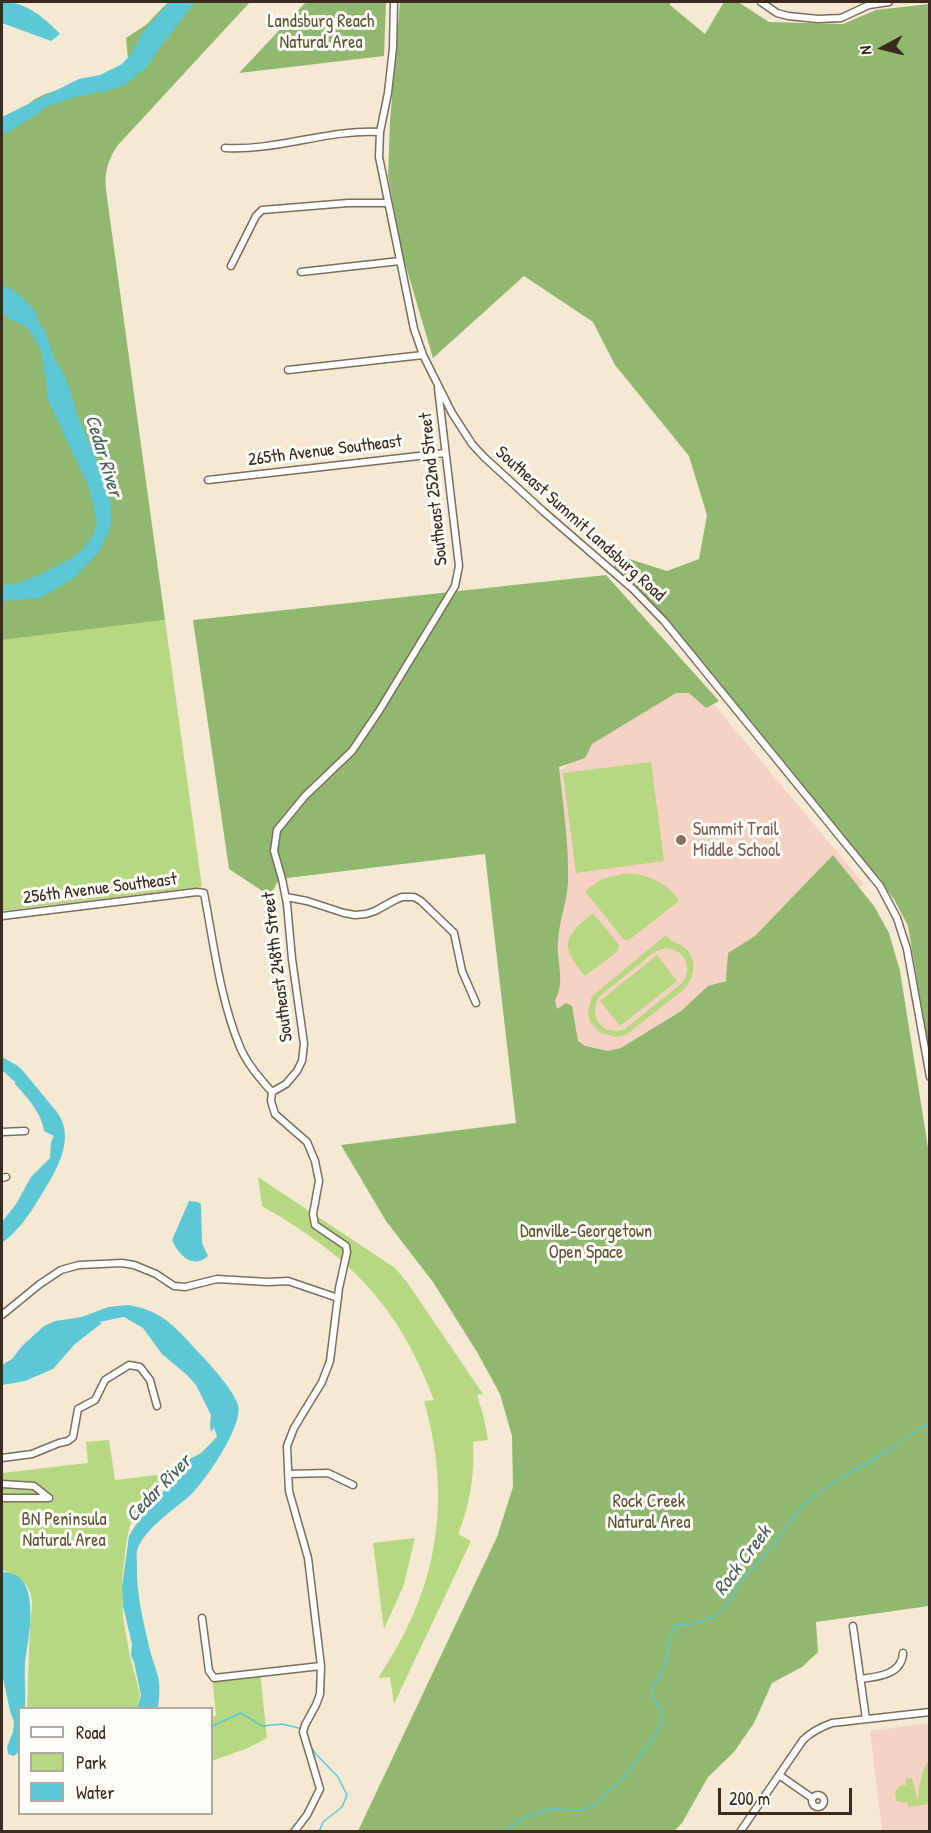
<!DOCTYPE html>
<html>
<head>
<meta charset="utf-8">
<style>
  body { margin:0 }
  #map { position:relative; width:931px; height:1833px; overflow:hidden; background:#f5e9d4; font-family:"Patrick Hand",sans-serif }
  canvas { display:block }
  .frame { position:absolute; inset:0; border:3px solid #3b2a1e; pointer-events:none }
  .legend { position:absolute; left:18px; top:1707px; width:195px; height:108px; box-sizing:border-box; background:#fdfcf7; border:2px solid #afa8a0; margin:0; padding:8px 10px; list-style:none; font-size:18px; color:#3b2a1e }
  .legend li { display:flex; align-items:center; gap:12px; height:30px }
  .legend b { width:30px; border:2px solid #afa8a0 }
  .north { position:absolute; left:853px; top:18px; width:60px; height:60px; -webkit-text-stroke:4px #fdfcf7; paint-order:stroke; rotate:263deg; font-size:16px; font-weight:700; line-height:24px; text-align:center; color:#3b2a1e }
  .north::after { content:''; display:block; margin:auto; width:21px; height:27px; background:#3b2a1e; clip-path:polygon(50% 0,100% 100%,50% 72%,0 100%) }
  .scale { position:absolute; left:718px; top:1788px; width:134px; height:27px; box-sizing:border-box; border:3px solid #3b2a1e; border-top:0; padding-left:8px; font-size:18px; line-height:21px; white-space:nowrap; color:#3b2a1e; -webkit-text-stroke:4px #fdfcf7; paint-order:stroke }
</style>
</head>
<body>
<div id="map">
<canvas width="931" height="1833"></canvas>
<div class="frame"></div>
<ul class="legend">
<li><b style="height:8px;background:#fff"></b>Road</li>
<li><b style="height:16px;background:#b6d880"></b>Park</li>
<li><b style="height:16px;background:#5cc8d5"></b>Water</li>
</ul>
<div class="north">N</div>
<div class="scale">200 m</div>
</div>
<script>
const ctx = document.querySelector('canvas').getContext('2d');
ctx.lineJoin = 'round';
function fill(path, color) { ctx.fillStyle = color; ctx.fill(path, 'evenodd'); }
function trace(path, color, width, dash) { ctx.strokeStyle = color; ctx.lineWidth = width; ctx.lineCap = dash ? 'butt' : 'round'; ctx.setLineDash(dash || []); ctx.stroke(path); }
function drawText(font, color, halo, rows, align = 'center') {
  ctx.font = font + ' "Patrick Hand",sans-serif'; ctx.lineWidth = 6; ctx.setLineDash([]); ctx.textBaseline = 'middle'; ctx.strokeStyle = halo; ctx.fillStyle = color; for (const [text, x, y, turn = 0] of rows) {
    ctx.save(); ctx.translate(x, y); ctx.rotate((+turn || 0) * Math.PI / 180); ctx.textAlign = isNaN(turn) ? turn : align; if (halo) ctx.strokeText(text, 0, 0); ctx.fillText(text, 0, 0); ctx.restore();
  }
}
const built = new Path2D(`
  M685 670 864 884 566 1089 530 795Z
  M929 1723V1831H882L870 1731Z`);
const green = new Path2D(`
  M165 620 202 887 2 911V640Z
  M651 762 664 861 576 873 563 773Z
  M622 874C644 872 668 882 679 901L629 940H624L585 891 602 879Z
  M593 913 619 945 618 951 585 976C560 945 562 938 593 913Z
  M666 935C672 943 678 942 685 948 698 960 695 979 683 990L626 1035 616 1037 601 1033 590 1022 588 1011 592 996ZM665 948C684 949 693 966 683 982L625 1029C603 1037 587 1017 599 997L654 952Z
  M657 955 677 981 620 1026 600 1001Z
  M258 1177 395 1268 407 1282 483 1394 477 1395 484 1418 488 1440 473 1442C475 1474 470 1504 458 1534L471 1541 394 1704 390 1677 378 1678C437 1592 453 1502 424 1401L434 1400C398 1304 349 1256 262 1206Z
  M109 1440 115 1480 173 1473 135 1516 129 1528 126 1545 122 1581 123 1617 130 1657 140 1694 137 1707 145 1708H27C28 1680 29 1652 30 1624 31 1613 34 1604 30 1592 25 1579 14 1574 2 1570V1473L88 1463 86 1442Z
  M415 1538 403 1587 384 1629 373 1543Z
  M260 1672 267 1738 248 1748 212 1761V1718L216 1715 212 1677Z
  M929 1759V1804L908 1807 907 1802 901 1803V1801H896L895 1793 899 1786 906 1785V1779L912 1778 918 1801C919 1785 921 1773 929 1759Z`);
const forest = new Path2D(`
  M168 2H250L118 145C108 159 104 173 106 190L165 620 2 640V124L35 99 45 94 129 70 126 38 146 25Z
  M306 2H386L384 56 239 73Z
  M400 2H670V5L705 34 724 2H738L769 22 843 24 876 10 929 4V1050L908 926 894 899 760 732 612 569 623 557 667 571 699 559 707 515 689 456 615 365 593 322 524 276 433 358 402 253 388 176 390 121Z
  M606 575 719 701 706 708 689 693H676L592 744 585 758 559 767C563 805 569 843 568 882 567 902 559 921 558 941 556 960 566 983 555 1000L557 1009 566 1003 572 1006 578 1041 585 1046 608 1051 621 1048 681 1011 708 986 726 981 728 953 755 936 833 855 874 906 889 933 900 971 929 1154V1606L816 1622 818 1652 802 1667 772 1683 754 1723 734 1752 708 1777 682 1823 674 1831H358L497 1537 513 1487 512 1436 500 1394 477 1352 433 1282 386 1221 341 1145 516 1123 485 854 279 879 270 896 229 869 193 620Z`);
const water = new Path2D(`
  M2 2C25 1 45 18 60 34L51 41 2 23Z
  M169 2H191L139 70 107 88 91 94 71 98 20 117 2 131V117L79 79 100 75 122 64 131 54 143 32Z
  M2 290 22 306 32 310 45 331 55 360 66 378 77 414 103 475 111 506V523L107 536 98 553 74 578 40 598 2 601V585L15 584 37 576 70 559 80 552 93 535 97 522 89 488 48 400 42 352 29 330 20 323 9 319 2 313Z
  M2 1057 18 1066 23 1071 57 1112C77 1139 55 1173 40 1197 29 1215 19 1230 2 1243V1222L16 1204 31 1177 50 1158 51 1142 54 1136 44 1131C42 1114 27 1097 15 1084V1082L3 1071 2 1072Z
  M189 1201 198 1202 201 1204 202 1243 208 1256C192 1270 179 1255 172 1240Z
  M127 1305C165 1310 178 1331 203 1357 214 1369 233 1390 238 1405 244 1425 203 1486 186 1499 171 1511 142 1532 137 1551 136 1556 137 1561 137 1565 136 1592 143 1620 149 1646 151 1658 157 1669 159 1681 160 1690 159 1700 158 1708H137L141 1695 134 1662 131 1656 132 1644 123 1606 122 1587 129 1536 145 1510 163 1492 175 1475 188 1460 201 1453 213 1441 217 1436 214 1428 211 1432 210 1425 211 1415 196 1385 187 1375 162 1354 143 1328 124 1317 99 1322 102 1323 75 1344 53 1369 25 1381 2 1385V1365L12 1359 22 1346 44 1326 55 1321 82 1317 108 1307Z
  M2 1572C44 1572 28 1638 25 1664 24 1678 26 1693 25 1707V1708H20L19 1752 14 1756 8 1754 7 1747 13 1732 14 1722 10 1711 3 1678Z`);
const stream = new Path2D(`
  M212 1726 241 1713 262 1726 282 1724 299 1728
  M312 1748 315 1753 338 1777 347 1795 342 1807 323 1822 319 1832
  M503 1832 520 1820 550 1809 581 1810 593 1806 602 1799 610 1789 621 1781 651 1741 662 1721 660 1708 653 1699 652 1690 665 1665 671 1634 676 1625 691 1624 714 1617 726 1607 742 1580 769 1550 799 1510 808 1501 842 1477 898 1445 917 1429 930 1424`);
const river = new Path2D(`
  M101 89 124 81 144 64 159 42 190 2
  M2 131 38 109
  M2 289 15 296 33 315`);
const minor = new Path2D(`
  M394 2 393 48 388 93 380 132 379 157 414 329 423 355 452 413 472 444 484 457 544 512 633 589 664 621 880 886 897 918 907 949 930 1077
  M761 2 777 13 788 16 818 19 841 18 869 5 889 2
  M225 148C278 151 327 129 380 132
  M231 266 256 216 262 210 348 203H387
  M301 272 400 261
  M288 370 423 355
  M208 480 445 453
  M286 897 307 901 344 913 355 915 366 914 375 911 395 900 402 897H414L421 901 454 933 462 971 476 1003
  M2 916 197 892 204 893C214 945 220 999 240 1047 247 1064 260 1079 272 1092
  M2 1132 25 1131
  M2 1178 6 1177
  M2 1315 40 1284 61 1270 79 1265 122 1263 134 1265 156 1274 174 1286 185 1287 217 1279 268 1282 288 1281 338 1298
  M2 1458 32 1454 59 1443 68 1441 73 1437 78 1409 95 1400 105 1380 129 1365 140 1367 150 1380 157 1406
  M288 1474 328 1473 353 1485
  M2 1484 34 1486 49 1498
  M2 1498H49
  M202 1618 209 1671 214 1678 321 1666
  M853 1626 866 1719
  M860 1679C877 1677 902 1675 903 1653
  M779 1775 812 1798
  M812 1801a6 6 0 1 1 12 0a6 6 0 1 1-12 0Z
  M294 1832 307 1815 320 1789 303 1732 305 1725 316 1705 320 1694 321 1666 308 1558 289 1491 287 1446 294 1428 322 1382 330 1361 339 1288 347 1252 346 1246 315 1225 313 1214 319 1181 315 1161 307 1142 275 1114 271 1101 272 1092 286 1084 297 1071 302 1061 304 1044 292 959 287 904 282 879 274 851 277 830 305 796 352 751 379 711 455 586 459 566 438 388
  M740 1832 803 1740C812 1731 821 1727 832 1723L930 1712`);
const markers = [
  [681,840,6,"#8d6e63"]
];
const parkNames = [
  ["Landsburg Reach",321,22],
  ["Natural Area",321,43],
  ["Danville-Georgetown",586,1232],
  ["Open Space",586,1253],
  ["Rock Creek",649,1502],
  ["Natural Area",649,1523],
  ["BN Peninsula",64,1520],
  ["Natural Area",64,1541]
];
const streetNames = [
  ["265th Avenue Southeast",325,451,-7],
  ["Southeast 252nd Street",434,489,-96],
  ["Southeast Summit Landsburg Road",580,524,42],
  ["256th Avenue Southeast",100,889,-7],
  ["Southeast 248th Street",278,967,-97]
];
const educationNames = [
  ["Summit Trail",693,830],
  ["Middle School",693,851]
];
const waterNames = [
  ["Cedar River",103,456,73],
  ["Cedar River",159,1489,-46],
  ["Rock Creek",743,1561,-53]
];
fill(built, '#f6d2c5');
fill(green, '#b6d880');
fill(forest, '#90b86e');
fill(water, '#5cc8d5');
trace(stream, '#5cc8d5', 1.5);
trace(river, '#5cc8d5', 8);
trace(minor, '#7c6d5e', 9);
trace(minor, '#fff', 6);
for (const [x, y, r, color] of markers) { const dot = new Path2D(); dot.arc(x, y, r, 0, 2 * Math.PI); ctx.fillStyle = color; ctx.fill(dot); trace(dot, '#fdfcf7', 2); }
drawText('18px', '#5a5636', '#fdfcf7', parkNames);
drawText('18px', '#3b2a1e', '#fdfcf7', streetNames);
drawText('18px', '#785e54', '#fdfcf7', educationNames, 'left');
drawText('italic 20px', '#47615e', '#fdfcf7', waterNames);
</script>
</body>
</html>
